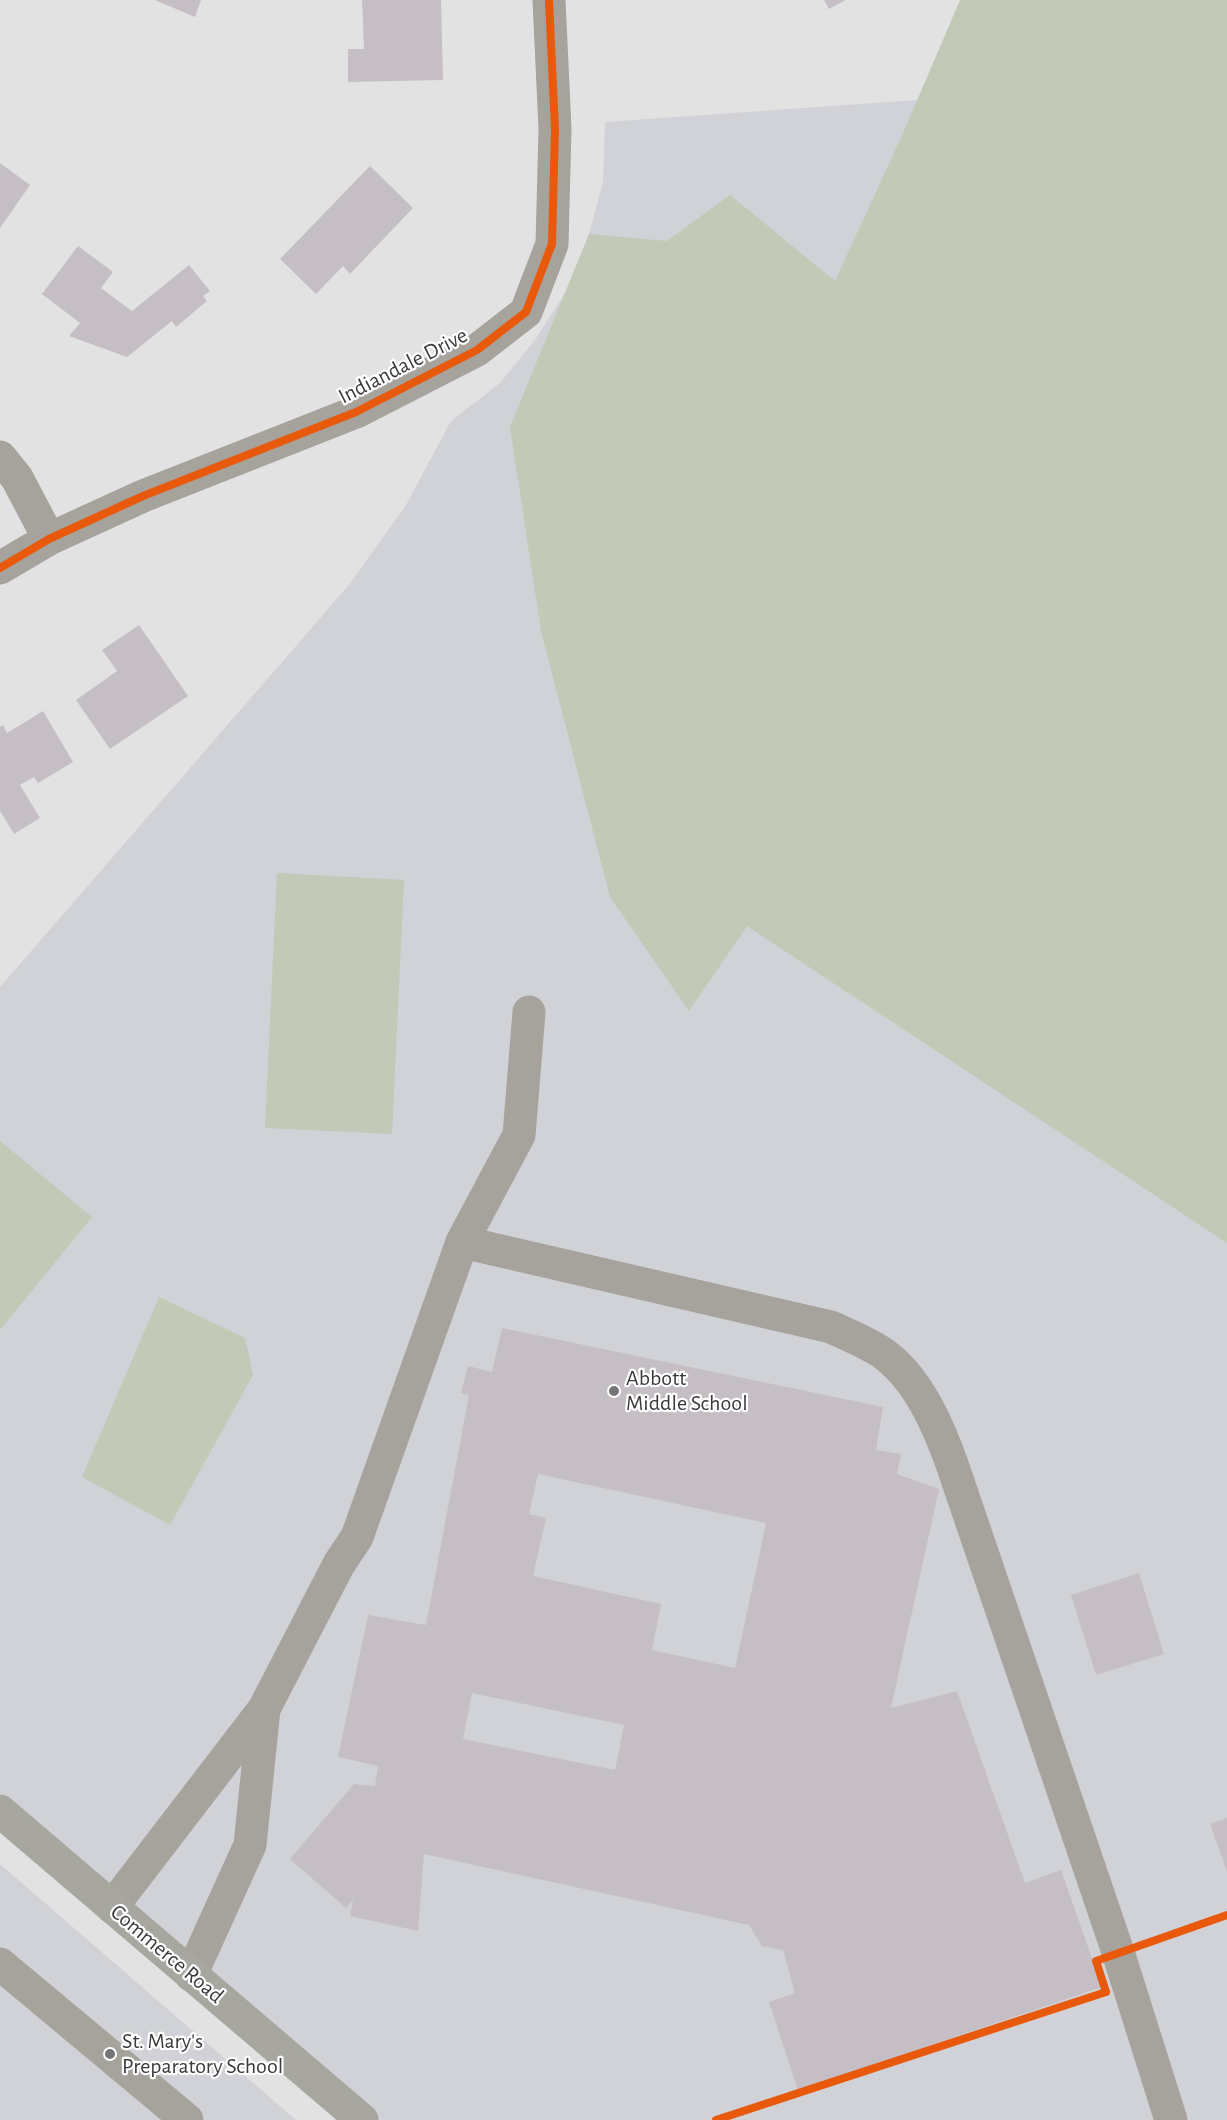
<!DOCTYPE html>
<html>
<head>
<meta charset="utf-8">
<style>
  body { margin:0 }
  canvas { display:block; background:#e2e2e2 }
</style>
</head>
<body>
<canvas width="1227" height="2120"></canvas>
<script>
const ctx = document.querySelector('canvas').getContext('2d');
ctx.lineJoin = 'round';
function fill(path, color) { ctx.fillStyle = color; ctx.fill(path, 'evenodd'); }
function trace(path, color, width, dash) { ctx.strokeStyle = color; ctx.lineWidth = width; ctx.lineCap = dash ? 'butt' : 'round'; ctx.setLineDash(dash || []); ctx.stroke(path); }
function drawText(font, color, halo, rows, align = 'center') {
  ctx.font = font + ' "Alegreya Sans",sans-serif'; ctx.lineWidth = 4.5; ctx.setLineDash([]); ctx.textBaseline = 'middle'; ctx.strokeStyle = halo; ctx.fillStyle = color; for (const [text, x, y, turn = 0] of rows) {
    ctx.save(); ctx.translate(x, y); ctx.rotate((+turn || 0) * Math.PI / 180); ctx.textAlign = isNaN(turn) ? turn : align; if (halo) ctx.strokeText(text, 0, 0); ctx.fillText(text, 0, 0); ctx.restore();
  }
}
const built = new Path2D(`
  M1227 78V2120H373L0 1794V987L348 586 406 505 451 421 500 383 535 340 567 290 589 234 603 182 605 122Z
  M0 1864 142 1987 296 2120H0Z`);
const green = new Path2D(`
  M960 0H1227V1243L747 926 689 1011 610 897 541 631 510 427 589 234 667 241 730 195 835 281 904 131Z
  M277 873 404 880 392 1134 265 1128Z
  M0 1141 92 1217 0 1330Z
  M159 1297 245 1338 253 1375 170 1525 82 1477Z`);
const building = new Path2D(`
  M155 0H201L195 17Z
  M362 0H441L443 80 348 82V49H364Z
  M824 0H846L829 9Z
  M0 163 30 185 0 228Z
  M370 166 413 208 350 274 343 266 316 294 280 259Z
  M78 246 113 272 101 288 132 311 189 265 210 291 203 296 207 301 176 327 172 321 127 357 69 336 80 323 42 294Z
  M139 625 188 696 110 749 76 700 117 671 102 650Z
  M43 711 73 762 38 783 34 777 20 785 40 818 14 834 0 811V727L3 725 7 733Z
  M502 1328 883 1407 876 1450 901 1454 897 1474 939 1489 891 1708 957 1691 1025 1883 1061 1870 1102 1987 798 2090 769 2002 795 1993 783 1950 762 1946 749 1925 424 1854 418 1931 350 1916 353 1900 346 1908 290 1859 354 1784 375 1786 378 1766 338 1757 368 1615 426 1625 469 1395 461 1393 468 1366 492 1372ZM538 1474 766 1523 735 1668 652 1650 661 1604 533 1576 546 1518 529 1514ZM472 1693 624 1725 615 1770 463 1739Z
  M1139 1573 1164 1654 1096 1675 1071 1595Z
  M1227 1818V1871L1210 1824Z`);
const minor = new Path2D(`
  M0 457 17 478 49 539
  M0 568 49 539 143 496 356 412 477 350 526 312 552 244 555 129 549 0
  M462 1242 831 1327C848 1335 868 1343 884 1354 919 1380 939 1427 953 1467L1118 1952 1171 2120
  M112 1907 264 1709 339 1564 357 1537 462 1242 519 1135 529 1012
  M0 1964 187 2120
  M191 1975 250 1845 264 1709`);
const major = new Path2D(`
  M0 1811 362 2120`);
const cycleway = new Path2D(`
  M0 568 49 539 143 496 356 412 477 350 526 312 552 244 555 129 549 0
  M716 2120 1106 1992 1096 1961 1227 1915`);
const markers = [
  [614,1391,6,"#757575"],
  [110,2054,6,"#757575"]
];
const streetNames = [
  ["Indiandale Drive",403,366,-27],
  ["Commerce Road",167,1954,40]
];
const poiNames = [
  ["Abbott",626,1378],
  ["Middle School",626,1403],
  ["St. Mary's",122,2041],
  ["Preparatory School",122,2066]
];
fill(built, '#d0d2d7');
fill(green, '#c2c9b7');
fill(building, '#c6bec5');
trace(minor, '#a6a39c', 33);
trace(major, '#a7a69f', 33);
trace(cycleway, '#e8590c', 8);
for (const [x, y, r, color] of markers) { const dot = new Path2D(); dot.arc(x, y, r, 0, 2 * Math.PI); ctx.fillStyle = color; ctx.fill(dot); trace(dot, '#fff', 2); }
drawText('22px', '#3a3a3b', '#fff', streetNames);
drawText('22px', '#3a3a3b', '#fff', poiNames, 'left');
</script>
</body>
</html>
